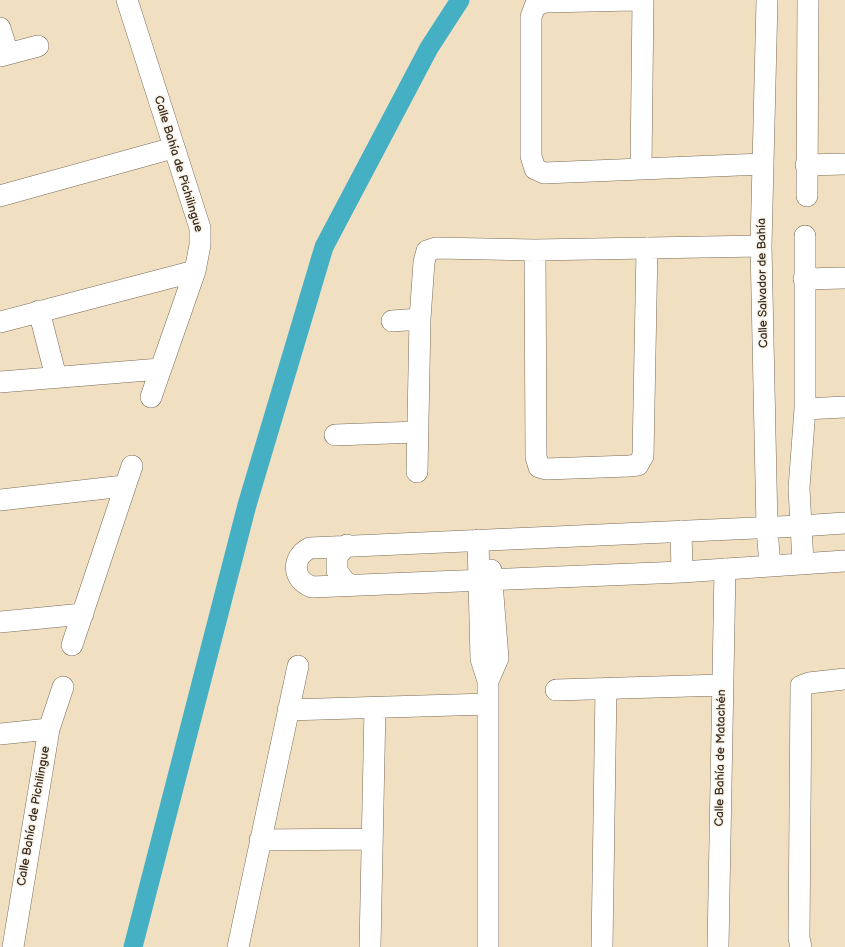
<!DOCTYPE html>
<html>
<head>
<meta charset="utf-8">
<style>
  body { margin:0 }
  canvas { display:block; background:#f0e0c1 }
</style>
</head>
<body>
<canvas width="845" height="947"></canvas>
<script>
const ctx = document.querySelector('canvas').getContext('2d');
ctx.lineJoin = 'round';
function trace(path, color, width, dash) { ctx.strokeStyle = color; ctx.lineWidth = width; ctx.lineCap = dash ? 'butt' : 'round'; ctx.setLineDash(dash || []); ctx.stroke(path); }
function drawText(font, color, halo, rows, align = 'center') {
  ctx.font = font + ' "Balsamiq Sans",sans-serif'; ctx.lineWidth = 3; ctx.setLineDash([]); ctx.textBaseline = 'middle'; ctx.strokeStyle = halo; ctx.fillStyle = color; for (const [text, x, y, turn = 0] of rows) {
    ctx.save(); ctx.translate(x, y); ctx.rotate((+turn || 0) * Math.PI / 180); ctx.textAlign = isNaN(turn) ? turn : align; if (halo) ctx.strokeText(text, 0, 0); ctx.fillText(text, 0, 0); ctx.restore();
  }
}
const canal = new Path2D(`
  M133 947 247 505 324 247 429 48 460 0`);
const minor = new Path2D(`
  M127 0 200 228V245L195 271 151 397
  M634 0 545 2 535 6 531 17V156L535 169 544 173 763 164
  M767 0 761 246 767 528 770 566
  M0 28 8 54
  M0 56 38 46
  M806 165 845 164
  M641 168 643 0
  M0 196 173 148
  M807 196 808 0
  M535 250 536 457 539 467 546 469 629 466 638 465 643 456 647 248
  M804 279 845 278
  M39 311 56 377
  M392 321 420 319
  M0 322 195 271
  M0 382 160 369
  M805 409 845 407
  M335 435 418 432
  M417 472 420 319 424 262 427 251 436 248 535 250 761 246
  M0 500 124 486
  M845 523 800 526 310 548C291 557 292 580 312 587L682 572 845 561
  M681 531 682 572
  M478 540 481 659 488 681V947
  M347 545 337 556V571L346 583 353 585
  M803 563 799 488 805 409V236
  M0 622 83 614
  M72 645 132 466
  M488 681 498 658 491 570
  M556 690 722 685
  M288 710 488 704
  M0 734 49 729
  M260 840 372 839
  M13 947 49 729 63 687
  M238 947 298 666
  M370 947 375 708
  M602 947 606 688
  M718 947 725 569
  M801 947 799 938 801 686 809 683 845 679`);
const streetNames = [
  ["Calle Bahía de Pichilingue",178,164,73],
  ["Calle Salvador de Bahía",763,283,-91],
  ["Calle Bahía de Matachén",721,758,-89],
  ["Calle Bahía de Pichilingue",34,816,-80]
];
trace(canal, '#45afc4', 19);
trace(minor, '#7a6a57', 22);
trace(minor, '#fff', 21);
drawText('12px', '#3b2a1e', '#f7f3e8', streetNames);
</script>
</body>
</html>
